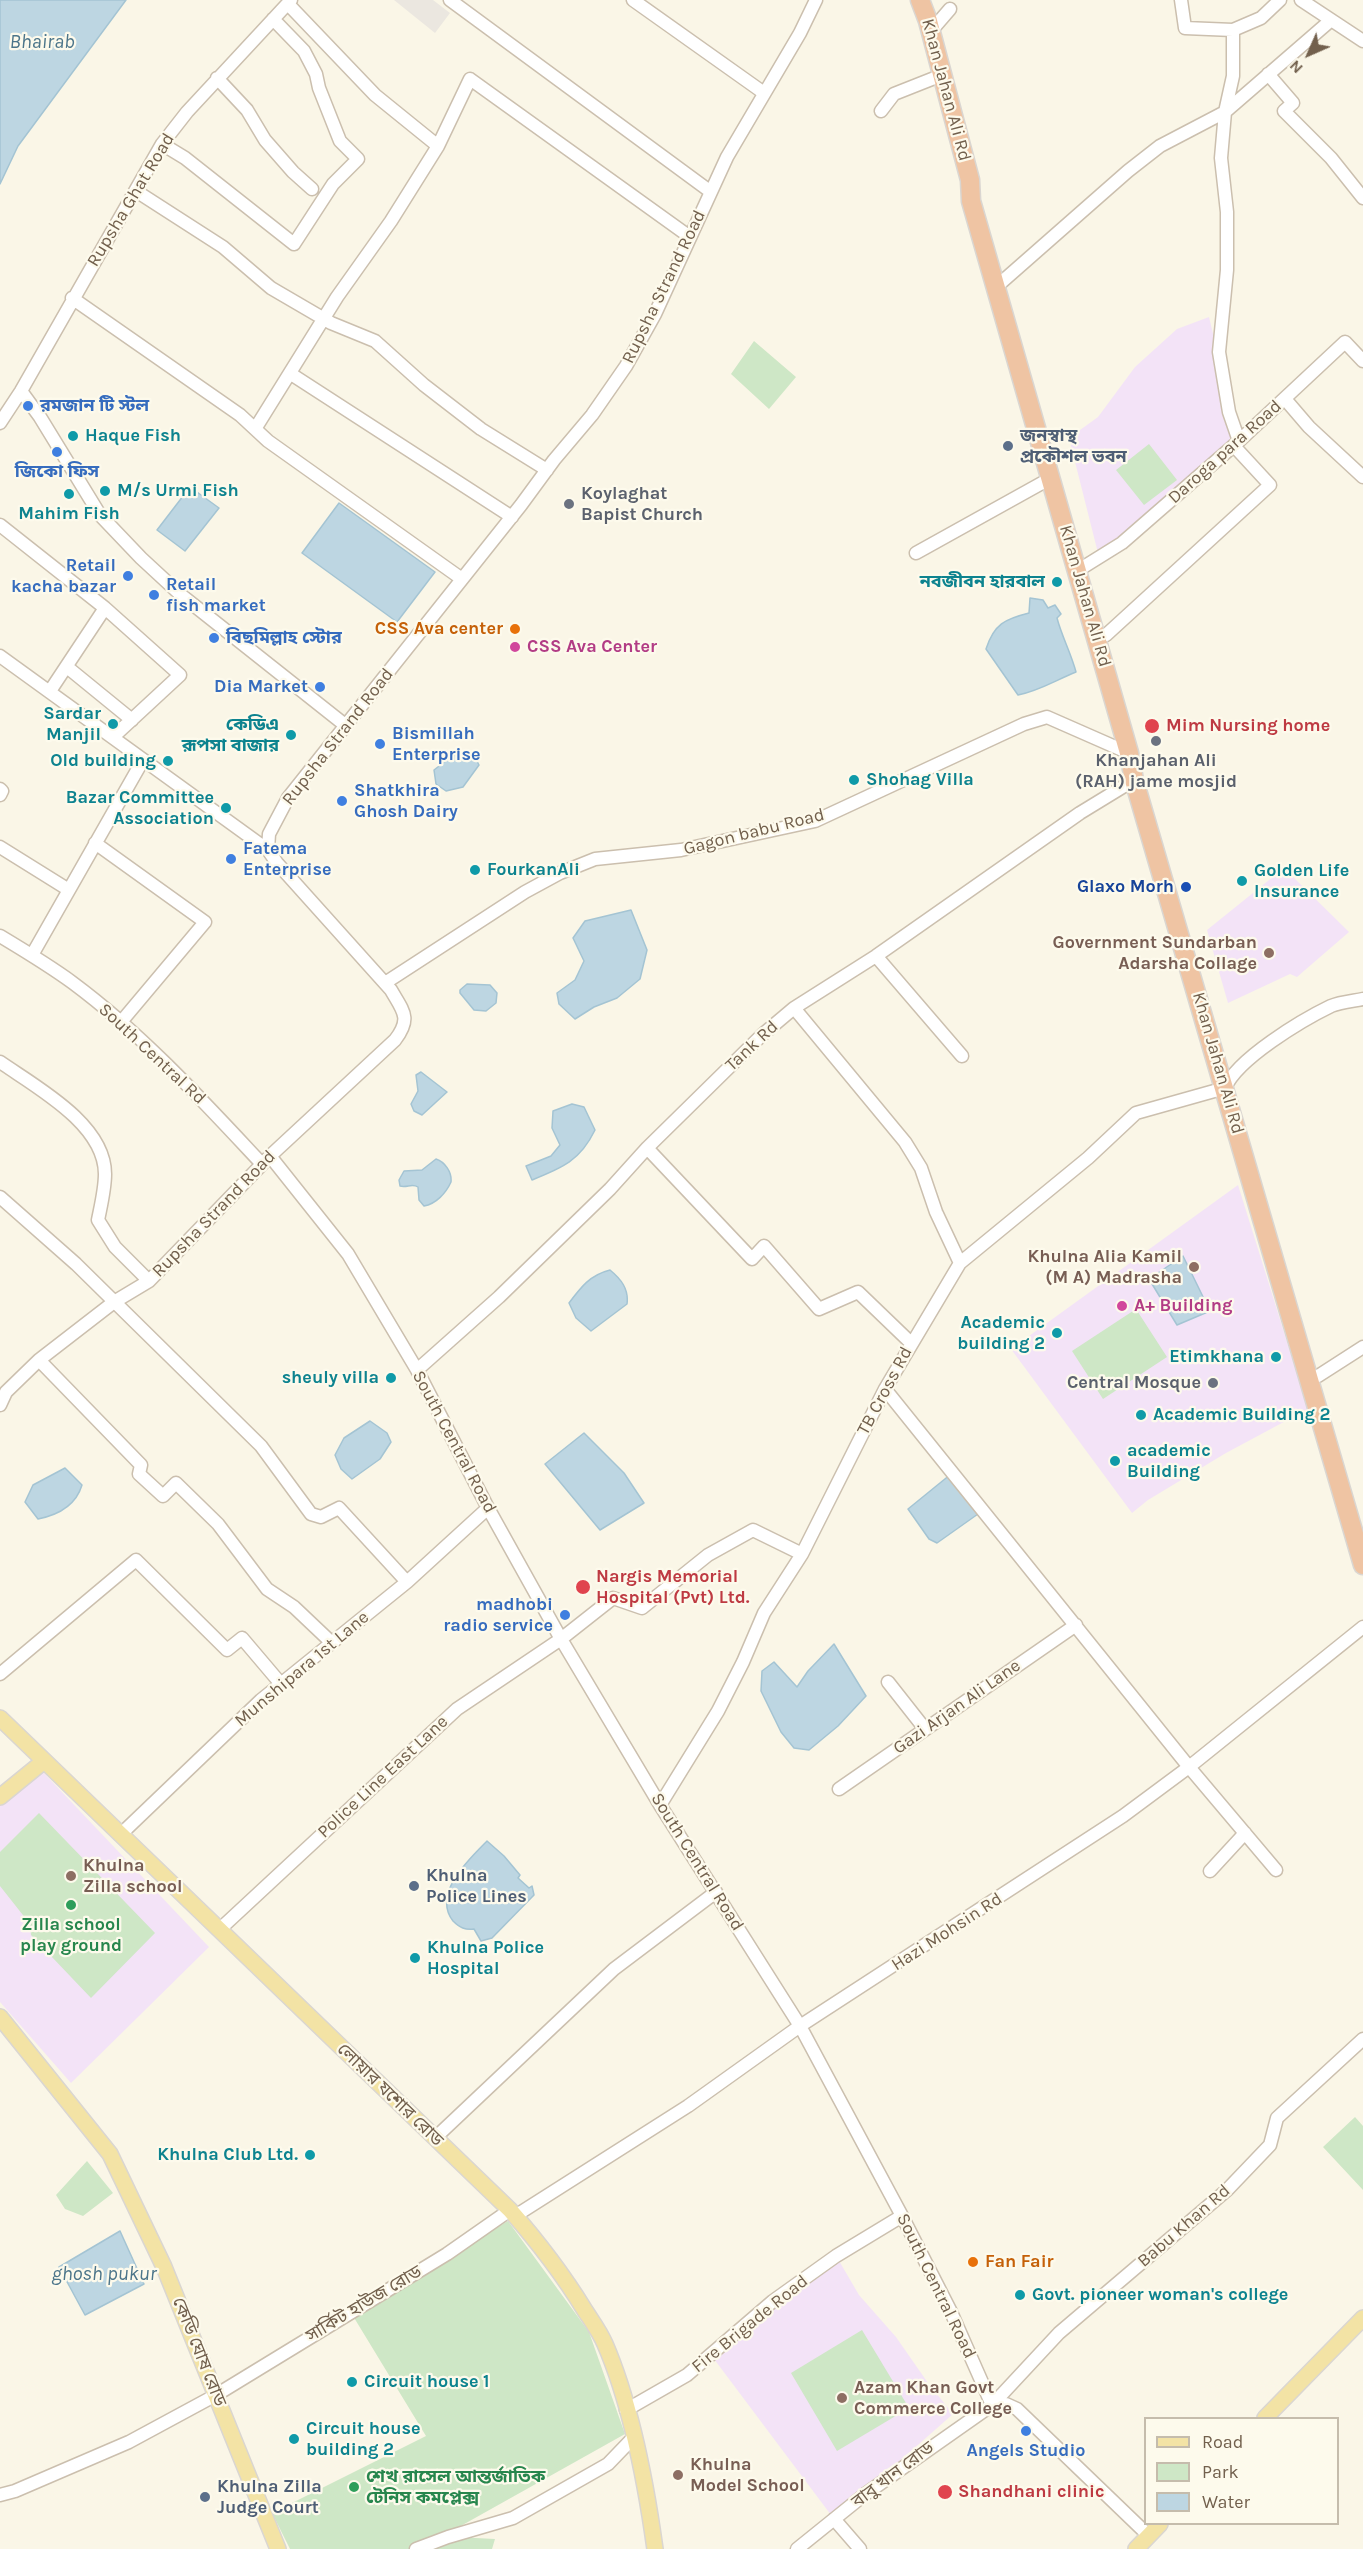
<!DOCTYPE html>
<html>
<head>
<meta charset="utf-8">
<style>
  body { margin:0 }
  #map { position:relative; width:1363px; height:2549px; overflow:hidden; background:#faf6e7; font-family:Karla,sans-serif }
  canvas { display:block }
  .legend { position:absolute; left:1144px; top:2417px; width:195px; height:108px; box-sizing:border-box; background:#fdfaec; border:2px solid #c5bcac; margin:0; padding:8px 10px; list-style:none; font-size:18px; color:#72604d }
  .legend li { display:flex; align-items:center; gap:12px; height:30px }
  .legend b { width:30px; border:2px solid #c5bcac }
  .north { position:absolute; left:1279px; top:24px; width:60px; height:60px; -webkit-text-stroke:4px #fdfaec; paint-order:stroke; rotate:225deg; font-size:16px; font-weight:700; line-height:24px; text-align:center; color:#72604d }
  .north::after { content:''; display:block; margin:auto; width:21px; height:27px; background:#72604d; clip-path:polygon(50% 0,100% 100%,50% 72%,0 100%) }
</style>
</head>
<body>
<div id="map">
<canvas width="1363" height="2549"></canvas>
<ul class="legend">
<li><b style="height:8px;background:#f3e3a5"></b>Road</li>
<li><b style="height:16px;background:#cee7c6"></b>Park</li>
<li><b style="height:16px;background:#bdd6e2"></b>Water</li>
</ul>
<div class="north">N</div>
</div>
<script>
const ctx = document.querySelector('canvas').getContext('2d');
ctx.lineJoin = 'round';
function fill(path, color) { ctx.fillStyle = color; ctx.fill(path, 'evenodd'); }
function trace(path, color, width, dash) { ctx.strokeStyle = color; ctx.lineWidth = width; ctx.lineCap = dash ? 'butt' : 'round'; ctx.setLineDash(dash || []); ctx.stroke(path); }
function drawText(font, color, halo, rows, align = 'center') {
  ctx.font = font + ' Karla,"Noto Sans Bengali",sans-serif'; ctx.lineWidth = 4.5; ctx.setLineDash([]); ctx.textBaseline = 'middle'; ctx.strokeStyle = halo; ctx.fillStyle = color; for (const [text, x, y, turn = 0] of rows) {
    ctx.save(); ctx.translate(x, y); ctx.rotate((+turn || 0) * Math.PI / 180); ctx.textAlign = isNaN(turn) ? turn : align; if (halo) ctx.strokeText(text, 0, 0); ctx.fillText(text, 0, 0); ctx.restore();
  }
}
const industrial = new Path2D(`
  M394 0H433L450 13 435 33Z`);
const education = new Path2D(`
  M1209 317 1239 441 1099 557 1069 438 1098 417 1135 367 1177 329Z
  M1284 868 1349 932 1297 977 1290 974 1228 1003 1207 930Z
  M1238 1185 1308 1409 1226 1453 1148 1500 1132 1513 1011 1349Z
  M41 1770 209 1947 71 2083 0 2002V1805Z
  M838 2259 859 2295 896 2337 928 2383 953 2414 834 2519 711 2355Z`);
const green = new Path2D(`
  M754 341 796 377 769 409 731 374Z
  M1149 444 1177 480 1144 505 1116 470Z
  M1136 1309 1167 1357 1103 1399 1072 1351Z
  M39 1813 155 1933 91 1998 31 1935 30 1924 0 1886V1852Z
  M1355 2117 1363 2126V2190L1323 2147Z
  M87 2161 113 2193 83 2216 65 2209 56 2195Z
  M508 2221 589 2332 625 2434 425 2546 456 2537 495 2539 492 2549H290L272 2513 426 2436 353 2316Z
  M862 2330 909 2408 837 2451 791 2373Z`);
const water = new Path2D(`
  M0 0H126L18 146 0 184Z
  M190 487 219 508 185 551 157 530Z
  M339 503 435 572 397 622 302 553Z
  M1030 598 1043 600 1048 608 1055 605 1061 614 1057 618C1062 637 1071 653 1076 672 1056 680 1039 691 1018 695L986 649C994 624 1005 619 1029 613Z
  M472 752 479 765 463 787 446 791 436 784 434 770 452 756Z
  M631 910 647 950 640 979 617 998 594 1007 575 1019 559 1004 557 993 575 980 584 961 573 938 585 921Z
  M467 984 490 985 497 993 496 1003 486 1011 474 1010 460 993V990Z
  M421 1072 447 1092 422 1115 414 1111 411 1104 418 1091 416 1075Z
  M572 1104 584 1107 595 1130C580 1161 562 1168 532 1180L526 1166 551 1156 560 1145 552 1128 553 1111Z
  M436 1159C445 1162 452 1172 451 1182 446 1193 436 1204 424 1206L419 1200 418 1187C412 1183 407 1188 400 1186L399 1180 404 1171 422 1170Z
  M1183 1256 1210 1311 1177 1325 1149 1279Z
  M610 1270C621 1279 629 1289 627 1304L591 1331 576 1318 569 1303C581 1287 590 1275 610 1270Z
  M370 1421 387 1433 391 1442 380 1459 352 1479 341 1469 335 1455 344 1438Z
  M584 1433 624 1473 644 1503 600 1530 545 1464Z
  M65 1468 82 1485C76 1505 58 1515 38 1519L25 1502 33 1485Z
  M951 1474 978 1514 937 1543 929 1539 908 1509Z
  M834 1644 866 1696 838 1726 809 1750 794 1748 781 1732 761 1691 762 1671 774 1662 797 1687 808 1671Z
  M487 1841 504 1856 520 1875 518 1878 529 1888 532 1886 534 1895 492 1938 481 1941 474 1929C465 1930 460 1928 453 1921 432 1894 468 1860 487 1841Z
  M120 2231 144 2284 85 2315 59 2267Z`);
const minor = new Path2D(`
  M450 0 711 192
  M633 0 764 93
  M1181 0 1185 28 1233 30
  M1301 0 1363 41
  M931 31 950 9
  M1268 74 1293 103 1284 111 1331 158 1363 198
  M217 78 247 110 265 140 293 172 312 189
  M881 111 894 94 942 75
  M162 144 185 158 294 244 333 184 358 159 340 141 319 88 316 74 304 51 273 19
  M438 146 470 79 690 237
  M136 191 223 247 271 288 331 323 375 341 424 385 481 429 547 470
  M996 287 1128 171 1160 146 1225 112 1330 21
  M72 298 240 415 268 441 462 579
  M291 374 512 517
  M21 391 40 417 100 515 141 558 181 595 345 725
  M1285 399 1309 427 1363 477
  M0 423 21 391 162 144 187 112 291 0
  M255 429 337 297 391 221 438 146 375 95 288 4
  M1239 441 1229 412 1219 352 1227 270V212L1221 158 1225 112 1233 76V30L1261 18 1280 0
  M0 525 105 608 180 675 113 737
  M916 553 1051 478
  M1077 571 1122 543 1239 441 1345 342 1363 361
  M1106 635 1270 485 1234 446
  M0 656 268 850
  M67 667 132 720
  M50 691 105 608
  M0 789 2 791 0 795
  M95 843 205 922 121 1022
  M0 847 69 890
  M0 936C25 951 50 966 73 983 143 1035 203 1101 262 1164
  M32 955 143 760
  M876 956 962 1056
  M385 983 525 892 560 873 595 859 681 850 815 821 1024 724 1047 717 1129 753
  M794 1008 905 1142 921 1168 936 1212 960 1263
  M0 1062C36 1087 105 1124 105 1174 105 1189 101 1205 98 1220L115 1247 149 1281
  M647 1148 752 1259 764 1246 819 1309 858 1292 911 1343
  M270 1156 348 1254 417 1370 488 1508 561 1639 660 1805 800 2026 902 2216 951 2312 992 2405
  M0 1197 76 1264 261 1446 311 1514 321 1517 339 1508 407 1582
  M39 1360 141 1465 139 1474 163 1496 176 1483 218 1524 267 1589 294 1607 332 1643
  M417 1370 499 1297 610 1189 647 1148 762 1035 794 1008 876 956 1080 813 1134 780
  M1318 1376 1363 1347
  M885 1389 1189 1767 1276 1870
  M0 1405 6 1392 39 1360 114 1302 149 1281 270 1156 395 1040C412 1018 403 1011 391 990L277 863 268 850 269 834 288 798 521 505 554 460 592 415 626 366 655 314 727 157 800 33 816 0
  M0 1674 136 1560 227 1650 242 1638 281 1684
  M888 1682 925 1729
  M839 1789 1076 1625
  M660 1805 718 1711 743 1662 764 1613 802 1554 885 1389 960 1263 1088 1158 1136 1113 1225 1088C1237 1059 1302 1020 1331 1006 1340 1002 1353 1001 1363 999
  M120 1835 261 1700 407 1582 488 1508
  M1210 1871 1245 1833
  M219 1930 457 1709 561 1639 613 1598 642 1608 708 1555 753 1530 802 1554
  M435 2138 614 1969 716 1892
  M515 2216 688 2106 800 2026 1123 1816 1189 1767 1363 1627
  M992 2405 1006 2404 1017 2409 1148 2535
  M626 2410 687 2375 773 2301 836 2256 902 2216
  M0 2495 15 2491 129 2442 216 2395 447 2254 510 2210
  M834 2519 860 2549
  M416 2549 448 2537 513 2518 608 2464 633 2438
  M797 2549 864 2495 992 2405 1059 2333 1227 2190 1270 2145 1277 2118 1363 2039`);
const major = new Path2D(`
  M0 1718 510 2210C538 2242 562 2273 584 2309 591 2320 600 2332 605 2344 631 2404 646 2484 655 2549
  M0 1797 44 1761
  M0 2017 110 2154 164 2267 278 2549
  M1265 2418 1363 2318
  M1136 2549 1160 2524`);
const highway = new Path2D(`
  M920 0 928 21 970 180 971 201 1129 753 1134 780 1363 1565`);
const markers = [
  [28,406,6,"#3f7fe0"],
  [73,436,6,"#0f9aa8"],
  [1008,446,6,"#5c6f8a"],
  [57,452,6,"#3f7fe0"],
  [105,491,6,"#0f9aa8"],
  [69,494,6,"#0f9aa8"],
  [569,504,6,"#6b7280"],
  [128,576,6,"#3f7fe0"],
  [1057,582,6,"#0f9aa8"],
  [154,595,6,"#3f7fe0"],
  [515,629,6,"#e8710a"],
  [214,638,6,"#3f7fe0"],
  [515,647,6,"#d1479c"],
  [320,687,6,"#3f7fe0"],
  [113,724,6,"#0f9aa8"],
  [1152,726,8,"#e0444e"],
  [291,735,6,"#0f9aa8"],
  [1156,741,6,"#6b7280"],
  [380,744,6,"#3f7fe0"],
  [168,761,6,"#0f9aa8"],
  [854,780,6,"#0f9aa8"],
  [342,801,6,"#3f7fe0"],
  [226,808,6,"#0f9aa8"],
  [231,859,6,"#3f7fe0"],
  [475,870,6,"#0f9aa8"],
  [1242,881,6,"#0f9aa8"],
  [1186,887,6,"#1a4fb4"],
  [1269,953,6,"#8d6e63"],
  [1194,1267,6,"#8d6e63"],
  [1122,1306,6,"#d1479c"],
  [1057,1333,6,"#0f9aa8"],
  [1276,1357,6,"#0f9aa8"],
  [391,1378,6,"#0f9aa8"],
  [1213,1383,6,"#6b7280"],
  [1141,1415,6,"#0f9aa8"],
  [1115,1461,6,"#0f9aa8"],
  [583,1587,8,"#e0444e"],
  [565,1615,6,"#3f7fe0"],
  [71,1876,6,"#8d6e63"],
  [414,1886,6,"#5c6f8a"],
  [71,1905,6,"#2e9e5b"],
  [415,1958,6,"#0f9aa8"],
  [310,2155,6,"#0f9aa8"],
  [973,2262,6,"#e8710a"],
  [1020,2295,6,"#0f9aa8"],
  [352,2382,6,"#0f9aa8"],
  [842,2398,6,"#8d6e63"],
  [1026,2431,6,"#3f7fe0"],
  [294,2439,6,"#0f9aa8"],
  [678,2475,6,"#8d6e63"],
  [354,2487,6,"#2e9e5b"],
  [945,2492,8,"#e0444e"],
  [205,2497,6,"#5c6f8a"]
];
const streetNames = [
  ["Khan Jahan Ali Rd",946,90,75],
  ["Rupsha Ghat Road",131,200,-59],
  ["Rupsha Strand Road",664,287,-64],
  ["Daroga para Road",1225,452,-42],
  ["Khan Jahan Ali Rd",1085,596,74],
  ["Rupsha Strand Road",338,737,-52],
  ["Gagon babu Road",754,832,-14],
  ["Tank Rd",752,1046,-43],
  ["South Central Rd",152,1054,43],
  ["Khan Jahan Ali Rd",1218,1063,74],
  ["Rupsha Strand Road",214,1214,-46],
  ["TB Cross Rd",885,1391,-62],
  ["South Central Road",454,1442,62],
  ["Munshipara 1st Lane",302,1669,-40],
  ["Gazi Arjan Ali Lane",957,1707,-35],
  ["Police Line East Lane",383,1777,-43],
  ["South Central Road",697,1862,58],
  ["Hazi Mohsin Rd",947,1932,-33],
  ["লোয়ার যশোর রোড",390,2095,44],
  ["Babu Khan Rd",1184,2226,-41],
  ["South Central Road",936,2286,64],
  ["সার্কিট হাউজ রোড",364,2304,-31],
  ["Fire Brigade Road",750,2324,-39],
  ["কেডি ঘোষ রোড",199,2352,68],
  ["বাবু খান রোড",893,2475,-37]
];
const shopNames = [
  ["রমজান টি স্টল",40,406],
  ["জিকো ফিস",57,472,"center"],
  ["Retail",116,566,"right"],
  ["kacha bazar",116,587,"right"],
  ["Retail",166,585],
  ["fish market",166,606],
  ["বিছমিল্লাহ স্টোর",226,638],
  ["Dia Market",308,687,"right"],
  ["Bismillah",392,734],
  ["Enterprise",392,755],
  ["Shatkhira",354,791],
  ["Ghosh Dairy",354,812],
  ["Fatema",243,849],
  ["Enterprise",243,870],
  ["madhobi",553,1605,"right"],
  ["radio service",553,1626,"right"],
  ["Angels Studio",1026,2451,"center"]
];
const cultureNames = [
  ["Haque Fish",85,436],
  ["M/s Urmi Fish",117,491],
  ["Mahim Fish",69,514,"center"],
  ["নবজীবন হারবাল",1045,582,"right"],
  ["Sardar",101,714,"right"],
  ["Manjil",101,735,"right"],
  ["কেডিএ",279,725,"right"],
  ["রূপসা বাজার",279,746,"right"],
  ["Old building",156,761,"right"],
  ["Shohag Villa",866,780],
  ["Bazar Committee",214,798,"right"],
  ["Association",214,819,"right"],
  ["FourkanAli",487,870],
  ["Golden Life",1254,871],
  ["Insurance",1254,892],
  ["Academic",1045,1323,"right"],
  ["building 2",1045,1344,"right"],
  ["Etimkhana",1264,1357,"right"],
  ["sheuly villa",379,1378,"right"],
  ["Academic Building 2",1153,1415],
  ["academic",1127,1451],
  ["Building",1127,1472],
  ["Khulna Police",427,1948],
  ["Hospital",427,1969],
  ["Khulna Club Ltd.",298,2155,"right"],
  ["Govt. pioneer woman's college",1032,2295],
  ["Circuit house 1",364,2382],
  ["Circuit house",306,2429],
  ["building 2",306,2450]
];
const serviceNames = [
  ["জনস্বাস্থ",1020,436],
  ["প্রকৌশল ভবন",1020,457],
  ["Khulna",426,1876],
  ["Police Lines",426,1897],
  ["Khulna Zilla",217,2487],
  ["Judge Court",217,2508]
];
const worshipNames = [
  ["Koylaghat",581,494],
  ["Bapist Church",581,515],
  ["Khanjahan Ali",1156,761,"center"],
  ["(RAH) jame mosjid",1156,782,"center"],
  ["Central Mosque",1201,1383,"right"]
];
const foodNames = [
  ["CSS Ava center",503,629],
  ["Fan Fair",985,2262,"left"]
];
const hotelNames = [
  ["CSS Ava Center",527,647],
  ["A+ Building",1134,1306]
];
const healthNames = [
  ["Mim Nursing home",1166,726],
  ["Nargis Memorial",596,1577],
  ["Hospital (Pvt) Ltd.",596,1598],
  ["Shandhani clinic",958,2492]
];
const transitNames = [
  ["Glaxo Morh",1174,887]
];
const educationNames = [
  ["Government Sundarban",1257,943,"right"],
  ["Adarsha Collage",1257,964,"right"],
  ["Khulna Alia Kamil",1182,1257,"right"],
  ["(M A) Madrasha",1182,1278,"right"],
  ["Khulna",83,1866],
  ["Zilla school",83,1887],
  ["Azam Khan Govt",854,2388],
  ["Commerce College",854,2409],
  ["Khulna",690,2465],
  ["Model School",690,2486]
];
const leisureNames = [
  ["Zilla school",71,1925],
  ["play ground",71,1946],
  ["শেখ রাসেল আন্তর্জাতিক",366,2477,"left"],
  ["টেনিস কমপ্লেক্স",366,2498,"left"]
];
const waterNames = [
  ["Bhairab",42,42],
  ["ghosh pukur",104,2274]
];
fill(industrial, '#ebe7e0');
fill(education, '#f3e3f7');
fill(green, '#cee7c6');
fill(water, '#bdd6e2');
trace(water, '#a4c4d3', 1.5);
trace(minor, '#cbbfae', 15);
trace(major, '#dad6d1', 18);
trace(highway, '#dad6d1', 21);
trace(minor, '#fff', 12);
trace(major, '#f3e3a5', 15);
trace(highway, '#efc4a3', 18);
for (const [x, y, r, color] of markers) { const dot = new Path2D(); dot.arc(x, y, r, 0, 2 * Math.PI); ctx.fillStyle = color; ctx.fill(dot); trace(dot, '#fdfaec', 2); }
drawText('18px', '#72604d', '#fdfaec', streetNames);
drawText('bold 18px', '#366cbe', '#fdfaec', shopNames, 'left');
drawText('bold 18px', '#0d838f', '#fdfaec', cultureNames, 'left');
drawText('bold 18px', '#4e5e75', '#fdfaec', serviceNames, 'left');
drawText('bold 18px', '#5b616d', '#fdfaec', worshipNames, 'left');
drawText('bold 18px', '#c56008', '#fdfaec', foodNames, 'right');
drawText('bold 18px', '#b23c85', '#fdfaec', hotelNames, 'left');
drawText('bold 18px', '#be3a42', '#fdfaec', healthNames, 'left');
drawText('bold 18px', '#164399', '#fdfaec', transitNames, 'right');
drawText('bold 18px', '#785e54', '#fdfaec', educationNames, 'left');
drawText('bold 18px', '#27864d', '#fdfaec', leisureNames);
drawText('italic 20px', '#4c758a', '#fdfaec', waterNames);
</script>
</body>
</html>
